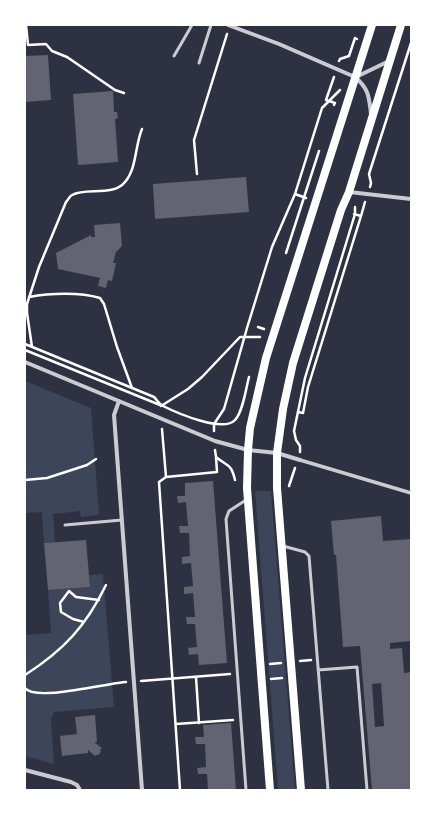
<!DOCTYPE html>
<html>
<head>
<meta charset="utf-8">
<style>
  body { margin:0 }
  #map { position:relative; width:436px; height:815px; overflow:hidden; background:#2d3142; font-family:"Fira Sans Condensed",sans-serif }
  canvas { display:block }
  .frame { position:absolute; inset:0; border:26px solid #fff; pointer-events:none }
</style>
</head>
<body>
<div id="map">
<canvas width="436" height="815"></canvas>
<div class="frame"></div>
</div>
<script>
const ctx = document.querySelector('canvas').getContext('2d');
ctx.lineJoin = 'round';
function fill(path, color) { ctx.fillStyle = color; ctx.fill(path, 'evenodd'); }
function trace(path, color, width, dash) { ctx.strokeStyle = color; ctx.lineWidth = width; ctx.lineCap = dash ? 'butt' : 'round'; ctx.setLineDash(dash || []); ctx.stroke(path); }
const green = new Path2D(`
  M25 381 91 408 99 515 81 517 80 511 53 514 55 542 44 543 42 512 25 513Z
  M255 491H271L295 790H278Z
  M103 574 114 707 55 712 53 714 51 720 54 764 25 756V697H27L25 661V635L51 633 48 590 90 587 89 575Z`);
const building = new Path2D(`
  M48 55 51 100 25 102V56Z
  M113 91 114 112H117L118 118 115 119 118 162 78 165 73 94Z
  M246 177 249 212 155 219 153 184Z
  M120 223 122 246 116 252 113 263H116L112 281 108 280 106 288 98 286 100 278 58 269 56 253 91 235V237H95L94 225Z
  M213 481 227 663 199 665 198 654 189 655 188 648 197 647 195 624H187L186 617H195L193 593 184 594V587L193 586 191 563 182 564V557L190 556 189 533H180L179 526H188L186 502 178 503 177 496H185V483Z
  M381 516 383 541 411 539V641L390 643V649L402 648 404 673 411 672V790H372L360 646 343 647 336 555H334L331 521ZM381 683 384 726 375 727 372 684Z
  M86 540 90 587 48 590 44 543Z
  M95 715 97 742H94L102 748 100 750 101 752 98 755H96L95 756 88 750V753L62 756 60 736 77 734 75 717Z
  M231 723 236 790H208L207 774H198L197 768 206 767 205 744H196L195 737H204L203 725Z`);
const path = new Path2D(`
  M26 25 28 45 46 44 52 51 67 57 115 90 124 93
  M339 61 340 59 349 56 355 38 357 39
  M334 77 326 100 335 103 334 105
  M197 174 194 140 227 34
  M370 187 371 183 369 174 411 43
  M295 194 306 198
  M361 216 365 202
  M286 253 319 151
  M29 297C50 293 80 292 100 298L104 304 117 347 132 388
  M258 327 264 329
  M25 344 154 397C157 400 159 404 163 406 177 413 223 433 235 420 243 412 246 388 249 377
  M32 347 27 313V304L39 267 66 202C68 200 69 197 72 195 86 187 113 197 125 182 137 168 135 145 142 129
  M25 350 160 405
  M161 406 188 389 202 377 240 337H260
  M298 412 303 413 308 387 361 216 354 214
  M162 429 166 477 159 482 180 790
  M214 431V424L224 409 247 328 272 247 295 194 322 108 340 90
  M215 450 216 457C228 467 231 463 235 480
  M300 452V446L296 440 294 431 305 378 355 214V207
  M166 477 217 472 216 457
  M25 480 47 478 87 465 96 459
  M289 486 295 468
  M84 622 73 619 61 612 60 603 69 591 76 597 99 600
  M300 661 311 660
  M270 664 281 663
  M25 675C64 650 86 626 106 585
  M196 677 199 723
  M271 679 282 678
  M141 681 230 674
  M25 688C35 702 108 683 126 682
  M176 724 233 720`);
const service = new Path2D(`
  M174 56 192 25
  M199 63 211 25
  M246 500 229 511 226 519 246 790
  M65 525 122 520
  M283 546 305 552 309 556 328 790
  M318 670 357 667 367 790`);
const pedestrian = new Path2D(`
  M300 460 411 493`);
const minor = new Path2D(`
  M228 25 279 44 355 77C369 89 369 97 371 114
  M356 77 389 61
  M349 192 411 199
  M25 362 215 441 248 450 277 453 300 460
  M119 401 114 415 142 790
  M25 770 71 782 77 785 80 790`);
const secondary = new Path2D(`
  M270 790 247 488 248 450 250 428 266 358 372 25
  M301 790 277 488V453L283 409 293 363 341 210 349 192 401 25`);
fill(green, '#3c4559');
fill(building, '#626471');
trace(path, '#fff', 2.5);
trace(service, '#caccd0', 3);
trace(pedestrian, '#caccd0', 3.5);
trace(minor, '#caccd0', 4);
trace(secondary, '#fff', 8);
</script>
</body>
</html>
